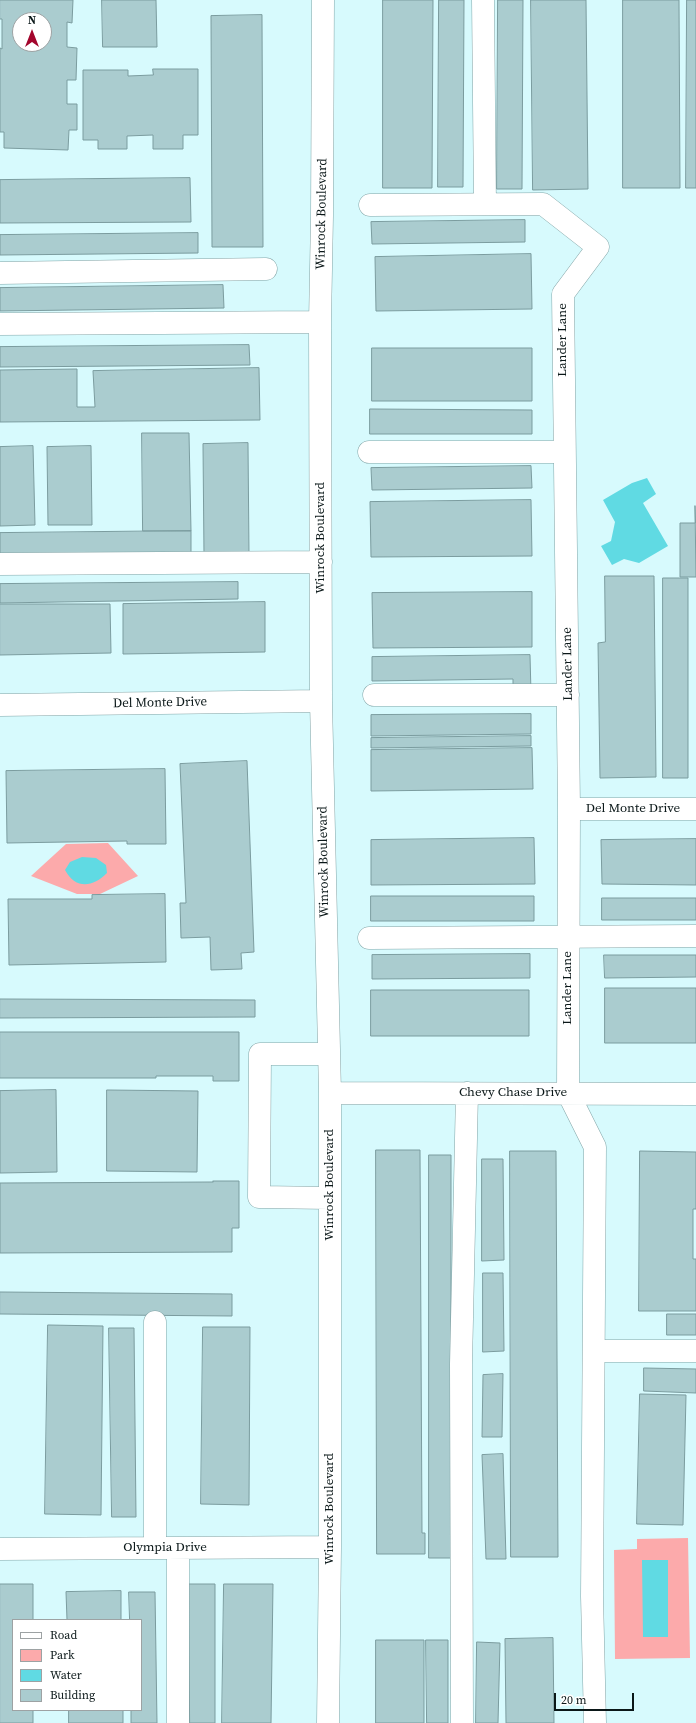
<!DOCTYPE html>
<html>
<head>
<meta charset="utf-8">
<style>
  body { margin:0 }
  #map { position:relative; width:696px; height:1723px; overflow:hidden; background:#d7fafd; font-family:"Source Serif 4",serif }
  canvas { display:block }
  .legend { position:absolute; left:12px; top:1619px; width:130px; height:92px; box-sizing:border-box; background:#fff; border:1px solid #9da2a3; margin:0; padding:5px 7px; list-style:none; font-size:12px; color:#0a1718 }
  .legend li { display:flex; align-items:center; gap:8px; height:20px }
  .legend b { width:20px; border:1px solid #9da2a3 }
  .north { position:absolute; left:12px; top:12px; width:40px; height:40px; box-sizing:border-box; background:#fff; border:1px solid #9da2a3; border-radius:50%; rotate:0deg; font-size:11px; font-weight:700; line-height:16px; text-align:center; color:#0a1718 }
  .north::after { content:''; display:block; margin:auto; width:14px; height:18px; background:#a3062d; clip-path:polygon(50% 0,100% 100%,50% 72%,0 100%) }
  .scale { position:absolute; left:554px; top:1693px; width:80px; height:18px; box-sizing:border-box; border:2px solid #0a1718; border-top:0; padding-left:5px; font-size:12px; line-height:14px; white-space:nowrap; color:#0a1718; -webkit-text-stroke:3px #fff; paint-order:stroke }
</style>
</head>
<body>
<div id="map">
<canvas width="696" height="1723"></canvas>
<ul class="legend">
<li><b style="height:5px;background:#fff"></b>Road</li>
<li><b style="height:11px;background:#fcaaab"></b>Park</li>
<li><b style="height:11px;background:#60dae3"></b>Water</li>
<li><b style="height:11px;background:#aacccf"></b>Building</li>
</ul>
<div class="north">N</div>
<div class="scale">20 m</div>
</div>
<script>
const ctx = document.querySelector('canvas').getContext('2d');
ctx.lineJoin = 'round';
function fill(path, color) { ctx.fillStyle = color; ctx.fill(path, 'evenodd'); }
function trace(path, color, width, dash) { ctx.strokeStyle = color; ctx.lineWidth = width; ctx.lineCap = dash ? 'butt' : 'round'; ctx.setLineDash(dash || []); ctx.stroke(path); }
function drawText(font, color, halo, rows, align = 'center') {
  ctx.font = font + ' "Source Serif 4",serif'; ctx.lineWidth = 4; ctx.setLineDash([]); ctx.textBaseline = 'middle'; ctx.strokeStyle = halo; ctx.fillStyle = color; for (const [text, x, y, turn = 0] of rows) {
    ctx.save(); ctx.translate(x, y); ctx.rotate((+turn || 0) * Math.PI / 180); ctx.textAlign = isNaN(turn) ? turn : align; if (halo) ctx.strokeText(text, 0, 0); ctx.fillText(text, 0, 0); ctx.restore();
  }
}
const green = new Path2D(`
  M108 843 138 876 100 894H77L31 876 66 844Z
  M688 1538 690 1658 615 1659 614 1550 637 1549V1539Z`);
const water = new Path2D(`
  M647 478 656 494 643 503 668 546 639 563 624 559 612 565 601 546 611 541 615 522 603 500 632 483Z
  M82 857 96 858 106 865 107 873C93 887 76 890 65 870L70 862Z
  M642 1560H668V1637H643Z`);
const building = new Path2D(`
  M0 0H73L72 23 67 22V47L77 48 76 80H67V104H77V130H69L68 150 4 148V132H0V48L2 49V19H0ZM20 20H44V44H20Z
  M102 0H156L157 47H103Z
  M383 0H433L432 188H383Z
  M439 0H464L463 187H438Z
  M498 0H523L522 189H497Z
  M531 0H586L588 189 533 190Z
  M623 0H679L680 188H623Z
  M687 0H696V188H686Z
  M262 15 263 247H212L211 16Z
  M153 69H198V135H183V149H153V135L127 136V149H98V140H83V70H128V76L153 75Z
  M190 178 191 222 0 223V180Z
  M525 220V242L372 244 371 222Z
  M198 233V253L0 255V235Z
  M531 254 532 309 376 311 375 257Z
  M223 285 224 308 0 311V288Z
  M249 345 250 365 0 367V347Z
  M372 348H532V401H372Z
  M259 368 260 420 0 422V370L77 369V407H95L93 371Z
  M370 409 532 410V434H370Z
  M142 433H189L191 531H143Z
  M248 443 249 555 204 556 203 444Z
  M33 446 35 525 0 526V447Z
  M91 446 92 525H48L47 447Z
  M531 466 532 488 372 490 371 468Z
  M531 500 532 556 371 557 370 502Z
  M695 506 696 577H680V523H695Z
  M191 531V553L0 554V533Z
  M605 576H654L656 777 600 778 598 643 605 642Z
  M663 578H688V778H663Z
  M238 582V599L0 603V584Z
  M532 592V647L373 648 372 593Z
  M265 602V652L123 654V604Z
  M0 604H110L111 653 0 655Z
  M530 655 531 693 513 694V679L372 681V657Z
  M531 714V734L371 736V715Z
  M531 736V746L371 748V738Z
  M532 748 533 789 371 791V750Z
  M247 761 254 952 241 953 242 969 211 970 210 937 181 938 180 903H186L180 764Z
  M165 769 166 844H127V841L7 843 6 771Z
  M534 838 535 884 371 885V840Z
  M696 839V885L602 884 601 840Z
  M165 894 166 962 9 965 8 899H92V895Z
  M371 896H534V921H371Z
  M602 898H696V920H602Z
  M530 954V978L372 979V955Z
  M604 955H696V977L605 978Z
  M605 988H696V1043H605Z
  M371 990H529V1036H371Z
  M0 999 255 1000V1017L0 1018Z
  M0 1032H239V1081H213V1076H156V1078H0Z
  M56 1090 57 1172 0 1173V1091Z
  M107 1090 198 1091 197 1172 107 1171Z
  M376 1150H420L422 1533H425V1554H377Z
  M510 1151H556L558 1557H511Z
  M640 1151 696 1152V1209H693V1259H696V1311H639Z
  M429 1155H451V1558H429Z
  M482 1159H503L504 1260 482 1261Z
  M213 1181H239V1228H232V1252L0 1253V1183L213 1182Z
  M483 1273H503L504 1351 483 1352Z
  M0 1292 232 1294V1316L0 1314Z
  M667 1314H696V1335H667Z
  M48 1325 103 1326 101 1515 45 1514Z
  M203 1327H250L249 1505 201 1504Z
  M109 1328H134L136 1517H112Z
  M644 1368 696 1369V1393L644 1391Z
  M503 1374 502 1437H482L483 1375Z
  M640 1394 686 1395 683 1525 637 1524Z
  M503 1454 506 1559H486L482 1455Z
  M0 1584H33V1620H13V1710H33V1723H0Z
  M189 1584H215V1723H190Z
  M224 1584H273L271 1723H222Z
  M121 1591V1620H67L66 1592Z
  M129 1592H155L157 1723H131V1710H141V1620H130Z
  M553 1638 554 1723H506L505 1639Z
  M376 1640H424V1723H376Z
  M426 1640H448V1723H427Z
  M477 1642 500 1643 498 1723H476Z
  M69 1710H123V1723H69Z`);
const minor = new Path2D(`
  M323 0 322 216 320 322 321 701 330 1093V1547L328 1723
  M483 0 485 204
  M370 205 543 204 598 247 563 294 569 809 568 1093 595 1147 592 1596 595 1723
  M0 273 266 269
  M0 324 320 322
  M369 452H564
  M0 564 321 562
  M374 695H568
  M0 705 321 701
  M569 809H696
  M369 938 696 936
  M329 1054H260L259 1197 330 1198
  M330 1093 696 1094
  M155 1322V1548
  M594 1351H696
  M178 1548V1723
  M0 1549 330 1547
  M462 1723 461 1364 467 1093`);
const streetNames = [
  ["Winrock Boulevard",322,214,-89],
  ["Lander Lane",563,340,-90],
  ["Winrock Boulevard",321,538,-90],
  ["Lander Lane",568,664,-91],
  ["Del Monte Drive",160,703,-1],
  ["Del Monte Drive",633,809],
  ["Winrock Boulevard",324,862,-91],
  ["Lander Lane",568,988,-90],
  ["Chevy Chase Drive",513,1093],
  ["Winrock Boulevard",330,1185,-90],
  ["Winrock Boulevard",330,1509,-90],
  ["Olympia Drive",165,1548]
];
fill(green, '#fcaaab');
fill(water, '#60dae3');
fill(building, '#aacccf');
trace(building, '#7b9c9f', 1);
trace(minor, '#82a4a6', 23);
trace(minor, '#fff', 22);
drawText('13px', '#0a1718', '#fff', streetNames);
</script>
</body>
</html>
